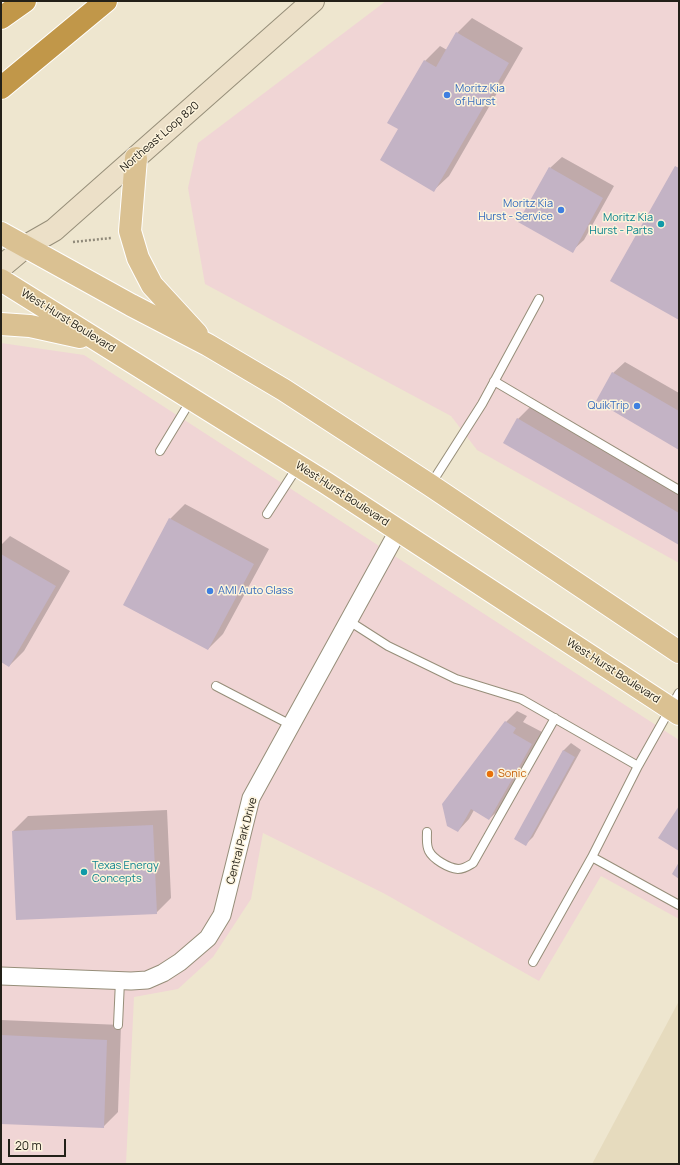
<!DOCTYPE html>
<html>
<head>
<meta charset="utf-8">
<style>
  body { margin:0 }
  #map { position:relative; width:680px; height:1165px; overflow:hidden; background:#eee6cf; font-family:Manrope,sans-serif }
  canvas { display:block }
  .frame { position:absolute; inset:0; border:2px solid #232018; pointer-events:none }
  .scale { position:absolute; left:8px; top:1139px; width:58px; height:18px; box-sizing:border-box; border:2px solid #232018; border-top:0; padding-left:5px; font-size:12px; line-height:14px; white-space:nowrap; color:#232018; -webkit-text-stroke:3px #fcf3dc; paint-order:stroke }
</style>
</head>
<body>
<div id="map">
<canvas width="680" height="1165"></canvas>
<div class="frame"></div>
<div class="scale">20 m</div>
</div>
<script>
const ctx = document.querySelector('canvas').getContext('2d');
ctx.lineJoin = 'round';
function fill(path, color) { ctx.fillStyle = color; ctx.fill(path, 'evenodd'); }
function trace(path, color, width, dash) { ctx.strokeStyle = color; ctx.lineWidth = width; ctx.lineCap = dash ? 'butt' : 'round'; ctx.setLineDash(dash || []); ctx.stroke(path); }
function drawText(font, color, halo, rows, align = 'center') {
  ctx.font = font + ' Manrope,sans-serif'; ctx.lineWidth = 3; ctx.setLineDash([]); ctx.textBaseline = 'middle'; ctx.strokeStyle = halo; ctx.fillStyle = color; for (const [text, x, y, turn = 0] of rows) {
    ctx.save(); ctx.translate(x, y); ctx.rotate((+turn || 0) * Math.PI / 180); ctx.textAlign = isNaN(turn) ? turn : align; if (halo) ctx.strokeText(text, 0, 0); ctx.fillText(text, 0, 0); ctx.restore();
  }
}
const commercial = new Path2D(`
  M386 1H679V563L477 450 451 416 205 284 188 188 198 143Z
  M1 343 84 355 679 740V919L601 876 539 981 385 894 263 833 251 899 213 957 178 989 134 997 126 1164H1Z`);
const built = new Path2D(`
  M679 1001V1164H592Z`);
const shadow = new Path2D(`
  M472 18 523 48 449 176 434 190 399 129 425 61 440 46 447 50 457 33Z
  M562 157 614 186 584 240 572 251 550 168Z
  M625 362 679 393V449L613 373Z
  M533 404 679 489V544L518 419Z
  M185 504 269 549 223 634 208 649 170 519Z
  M10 536 70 571 24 651 9 666 1 661V545Z
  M517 711 527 716 523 722 542 732 501 808 489 819 474 810 469 819 458 831 506 722Z
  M571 743 581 750 533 837 525 845 563 751Z
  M167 810 171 898 156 913 13 831 28 816Z
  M1 1020 121 1025 118 1112 103 1127 1 1123Z`);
const building = new Path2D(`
  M456 32 509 63 434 192 380 160 398 129 387 123 424 60 436 67Z
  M675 166 679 168V320L610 281Z
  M549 167 603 198 573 253 518 222Z
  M612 372 679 411V450L596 401Z
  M517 418 679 513V545L503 443Z
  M169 518 254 564 208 650 123 605Z
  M1 554 56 586 9 667 1 662Z
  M505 721 516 728 513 733 532 744 489 820 471 809 458 832 447 826 442 804Z
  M563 750 575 757 526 846 514 839Z
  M679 806V851L658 838Z
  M153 825 157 914 16 920 12 831Z
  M679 862V879L672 874Z
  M1 1035 107 1040 104 1128 1 1124Z`);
const path = new Path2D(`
  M73 242 111 238`);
const service = new Path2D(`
  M494 381 679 490
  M160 451 191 400
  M431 484 482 404 539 299
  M267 514 298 466
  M349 621 388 646 456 679 521 699 638 766 679 693
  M216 686 291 725
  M427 832C427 838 426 845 429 851 433 859 448 868 458 869 464 869 468 866 473 863L555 718
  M592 857 679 905
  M533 962 592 857 638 766
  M118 1025 120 981`);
const minor = new Path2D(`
  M1 976 131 981 147 980 163 973 180 962 208 938 222 915 251 798 398 531`);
const secondary = new Path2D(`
  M1 267 26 246 54 230 313 1`);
const primary = new Path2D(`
  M136 158 130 231 138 258 152 285 197 334
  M1 233 131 305 208 345 284 390 430 485 679 652
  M1 280 326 483 679 714
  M1 324 30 326 80 337`);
const motorway = new Path2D(`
  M1 18 25 1
  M1 88 106 1`);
const markers = [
  [447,95,4,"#3f7fe0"],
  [561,210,4,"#3f7fe0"],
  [661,224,4,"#0f9aa8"],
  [637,406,4,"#3f7fe0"],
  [210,591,4,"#3f7fe0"],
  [490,774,4,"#e8710a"],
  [84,872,4,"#0f9aa8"]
];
const shopNames = [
  ["Moritz Kia",455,89],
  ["of Hurst",455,102],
  ["Moritz Kia",553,204,"right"],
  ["Hurst - Service",553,217,"right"],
  ["QuikTrip",629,406,"right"],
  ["AMI Auto Glass",218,591]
];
const streetNames = [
  ["Northeast Loop 820",160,137,-41],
  ["West Hurst Boulevard",68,321,32],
  ["West Hurst Boulevard",342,494,33],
  ["West Hurst Boulevard",613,671,33],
  ["Central Park Drive",242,841,-75]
];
const cultureNames = [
  ["Moritz Kia",653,218],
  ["Hurst - Parts",653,231],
  ["Texas Energy",92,866,"left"],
  ["Concepts",92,879,"left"]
];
const foodNames = [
  ["Sonic",498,774]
];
fill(commercial, '#f0d5d5');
fill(built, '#e6dbbe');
fill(shadow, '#0003');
fill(building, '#c3b3c5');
trace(service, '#968e79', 10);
trace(minor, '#968e79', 19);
trace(secondary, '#968e79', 24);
trace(primary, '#fff', 24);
trace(motorway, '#fff', 24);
trace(path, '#908a7a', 2.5, [2, 2]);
trace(service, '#fff', 8);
trace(minor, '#fff', 17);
trace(secondary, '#ece0c8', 22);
trace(primary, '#dac192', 22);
trace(motorway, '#c19749', 22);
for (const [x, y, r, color] of markers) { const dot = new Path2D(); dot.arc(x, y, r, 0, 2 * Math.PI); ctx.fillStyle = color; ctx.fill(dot); trace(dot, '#fcf3dc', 1.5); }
drawText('11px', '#366cbe', '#fcf3dc', shopNames, 'left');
drawText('11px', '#232018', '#fcf3dc', streetNames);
drawText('11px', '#0d838f', '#fcf3dc', cultureNames, 'right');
drawText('11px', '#c56008', '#fcf3dc', foodNames, 'left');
</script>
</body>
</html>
